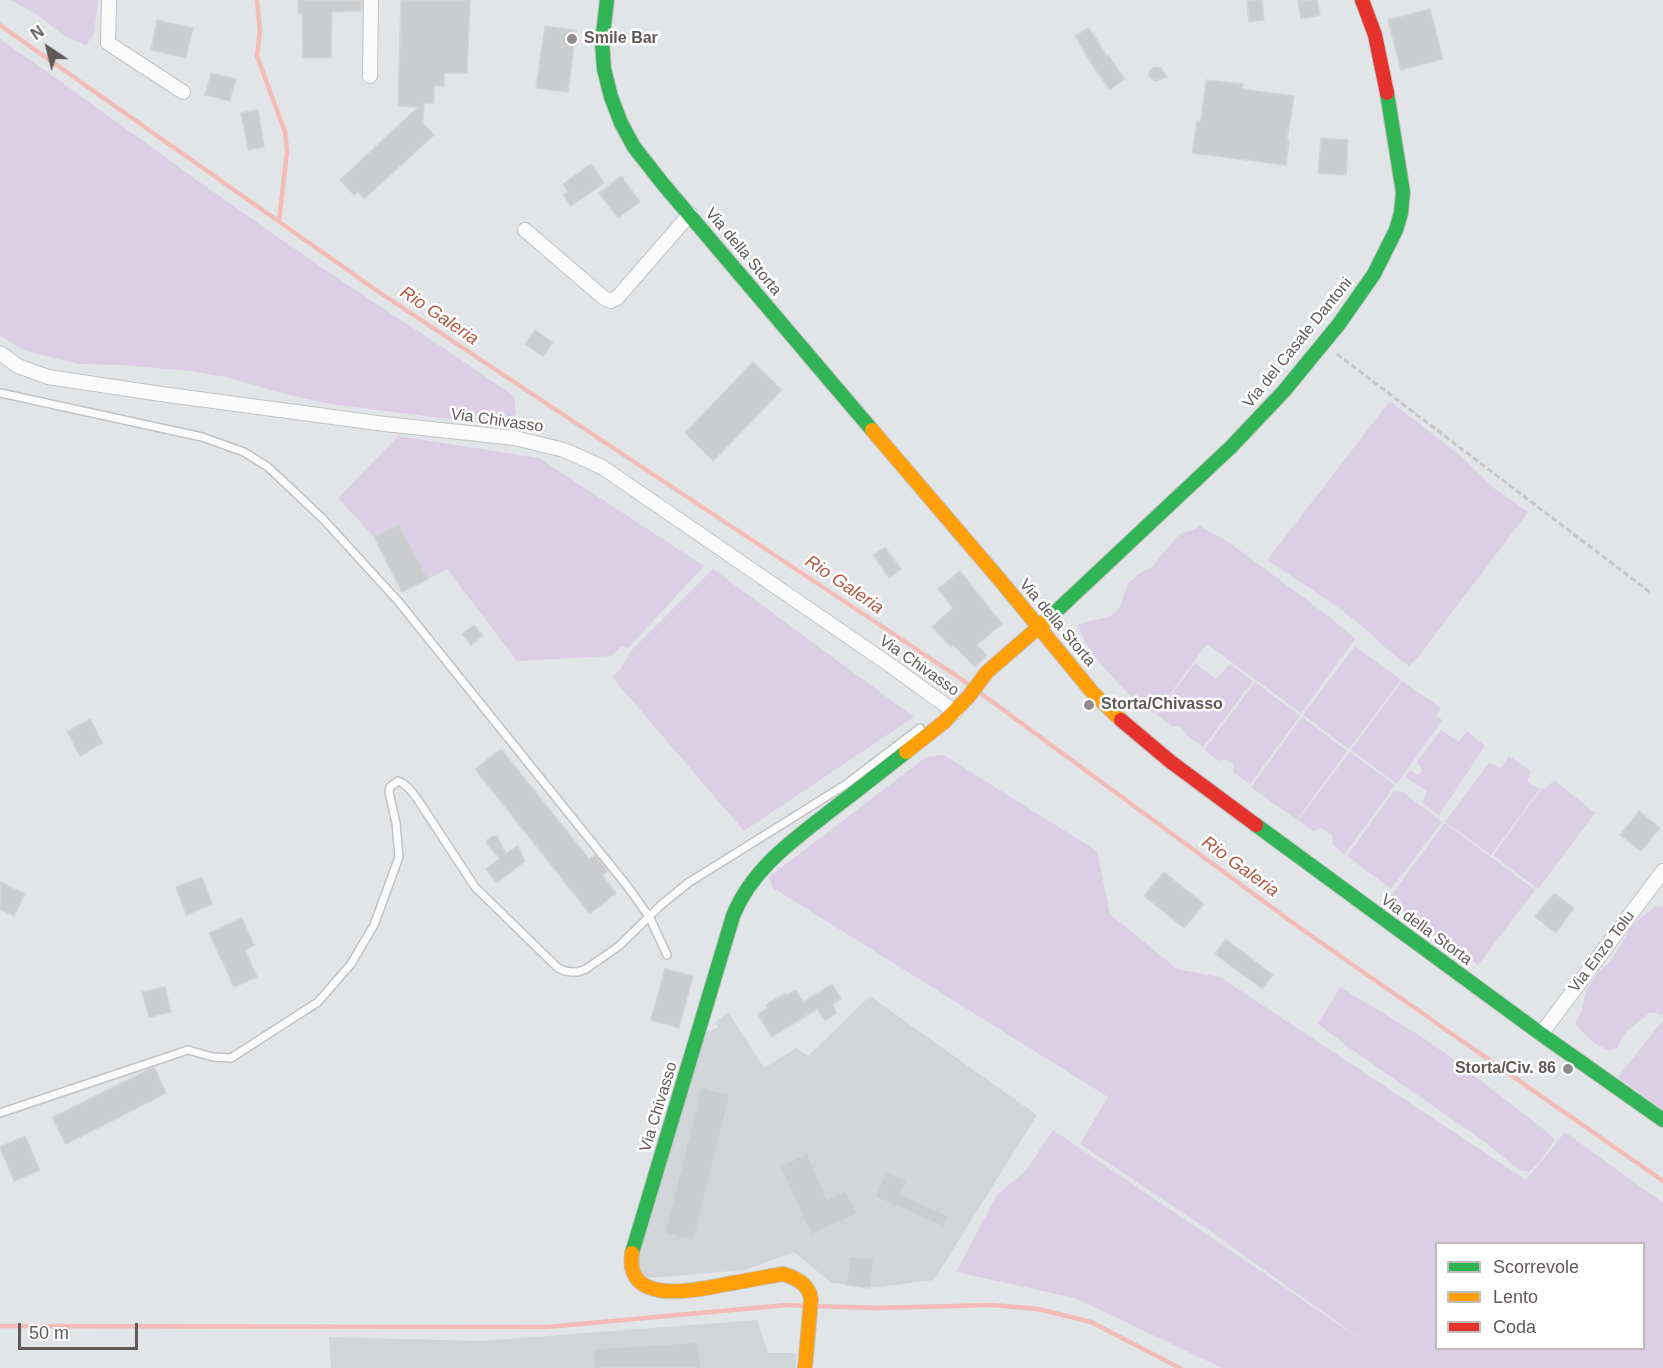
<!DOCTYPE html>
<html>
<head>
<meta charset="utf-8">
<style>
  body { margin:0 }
  #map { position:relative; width:1663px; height:1368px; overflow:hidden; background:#e2e5e8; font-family:Arial,sans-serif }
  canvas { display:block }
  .legend { position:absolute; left:1435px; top:1242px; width:210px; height:108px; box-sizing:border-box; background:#fff; border:2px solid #bfbdbc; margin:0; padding:8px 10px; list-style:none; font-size:18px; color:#605a58 }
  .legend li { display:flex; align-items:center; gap:12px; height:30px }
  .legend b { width:30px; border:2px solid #bfbdbc }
  .north { position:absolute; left:18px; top:18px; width:60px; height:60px; -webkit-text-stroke:4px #fff; paint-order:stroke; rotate:325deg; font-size:16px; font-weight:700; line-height:24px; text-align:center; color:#605a58 }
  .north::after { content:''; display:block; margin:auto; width:21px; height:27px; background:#605a58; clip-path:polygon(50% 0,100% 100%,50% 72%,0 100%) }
  .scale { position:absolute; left:18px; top:1323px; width:120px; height:27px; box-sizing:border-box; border:3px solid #605a58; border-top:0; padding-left:8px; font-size:18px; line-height:21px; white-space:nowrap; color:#605a58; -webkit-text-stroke:4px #fff; paint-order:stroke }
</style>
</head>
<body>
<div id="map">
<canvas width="1663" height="1368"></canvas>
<ul class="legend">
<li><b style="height:8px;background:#30b455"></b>Scorrevole</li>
<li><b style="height:8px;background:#ff9f0a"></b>Lento</li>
<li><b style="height:8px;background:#e5322d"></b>Coda</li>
</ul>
<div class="north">N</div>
<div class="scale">50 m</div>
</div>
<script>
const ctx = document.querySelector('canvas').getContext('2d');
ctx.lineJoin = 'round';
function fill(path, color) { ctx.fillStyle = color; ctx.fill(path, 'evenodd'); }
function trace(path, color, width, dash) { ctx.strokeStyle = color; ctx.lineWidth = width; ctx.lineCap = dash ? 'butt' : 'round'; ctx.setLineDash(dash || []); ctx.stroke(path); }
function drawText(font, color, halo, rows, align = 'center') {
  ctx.font = font + ' Arial,sans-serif'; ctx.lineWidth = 5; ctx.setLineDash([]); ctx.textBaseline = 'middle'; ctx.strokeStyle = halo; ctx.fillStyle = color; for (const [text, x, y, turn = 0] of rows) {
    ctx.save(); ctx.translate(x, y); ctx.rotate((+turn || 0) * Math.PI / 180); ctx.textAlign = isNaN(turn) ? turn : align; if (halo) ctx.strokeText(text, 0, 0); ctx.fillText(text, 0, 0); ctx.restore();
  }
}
const industrial = new Path2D(`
  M870 996 1037 1115 934 1280 879 1287 831 1283 794 1252 745 1270 649 1278 640 1274 638 1261 705 1033 718 1027 715 1022 728 1012 764 1068 796 1048 808 1056Z
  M757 1320 768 1353H796V1368H331L329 1337 481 1341Z`);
const green = new Path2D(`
  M11 0H98L94 34 86 45 64 36 39 16Z
  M0 39C89 100 174 165 262 226 345 285 431 338 514 396L516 414 506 421 489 422 464 421 330 404 285 394 226 377 190 371 122 365 79 364 26 351 0 336Z
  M1390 401 1462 457 1495 489 1528 512 1419 656 1409 666C1388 652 1371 633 1352 618 1325 597 1295 579 1267 560Z
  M398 436 539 458 704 566 628 648 622 646 611 656 517 661 447 569 428 579 399 524 374 537 338 498Z
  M1200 526 1230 543 1331 618 1355 639 1301 713 1207 644 1155 714C1137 707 1103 667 1091 651 1085 643 1081 634 1078 625L1090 621 1110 617 1119 609 1128 583 1140 573 1152 567 1172 542 1181 533 1191 531Z
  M713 569 914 717 744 831 612 677 621 668 631 651Z
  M1355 646 1401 680 1349 749 1303 715Z
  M1195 663 1216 679 1230 664 1253 681 1203 747 1188 736 1183 729 1178 726H1171L1156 715Z
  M1402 681 1441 708 1436 715 1442 720 1397 784 1351 750Z
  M1255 682 1300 716 1250 784 1233 772 1234 765 1225 759 1219 761 1204 750Z
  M1302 717 1347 751 1297 820 1251 787Z
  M1441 730 1459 742 1467 731 1485 746 1439 815 1422 802 1427 791 1405 777 1410 770 1418 775 1422 770 1417 762Z
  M1350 752 1395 785 1344 855 1333 845 1332 835 1321 828 1313 831 1298 820Z
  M944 755 1097 851 1110 914 1177 969 1220 977 1526 1180 1565 1132 1663 1203V1368H1222L1075 1298 956 1272 997 1195 1027 1169 1053 1130 1375 1349 1210 1231 1080 1144 1108 1097 773 888 769 877 926 757ZM1436 1244H1644V1348H1436Z
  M1509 756 1531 771 1527 782 1540 789 1491 855 1445 822 1489 763 1501 768Z
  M1554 780 1595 813 1538 889 1493 855 1542 788 1545 789Z
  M1394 791 1403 792 1442 822 1391 889 1347 856Z
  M1445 823 1535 890 1478 965 1387 901Z
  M1656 906 1662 907 1663 906V1013L1661 1016 1657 1013H1649C1635 1027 1623 1028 1618 1048L1610 1051C1595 1045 1585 1036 1575 1023L1582 1011 1586 990 1598 973 1611 961 1633 924Z
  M1340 987 1419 1035 1449 1056 1547 1132 1555 1140 1539 1162 1530 1171H1523L1514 1166 1485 1142 1348 1047 1318 1024Z
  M1663 1020V1110L1618 1077Z`);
const stream = new Path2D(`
  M257 0 260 31 257 56 285 132 287 151 279 221
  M0 25 376 290 970 685
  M979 692 1300 928 1663 1181
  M815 1306 878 1308 992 1305 1038 1309 1091 1322 1180 1368
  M0 1326 547 1327 787 1305 806 1306`);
const building = new Path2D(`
  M298 0H362V11L332 12 331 58H303L302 13H298Z
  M401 0H470L467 73H444V86H434V103H424L423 123 434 135 364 199 358 192 354 195 340 180 418 107 398 106Z
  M1247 0H1262L1264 20 1249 22Z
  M1298 0H1317L1320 15 1301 19Z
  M1430 9 1443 59 1401 70 1388 20Z
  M157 20 193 28 186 58 151 50Z
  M545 26 576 30 568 92 536 88Z
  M1089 28 1107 56 1108 55 1125 79 1110 90 1093 66 1075 36Z
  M1154 67 1161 68 1167 77 1155 81 1152 79 1149 76V71Z
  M211 73 236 79 230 101 205 95Z
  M1206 80 1243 84 1242 89 1294 96 1287 140H1289L1286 165 1192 153 1197 121H1201Z
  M258 110 264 147 248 150 241 113Z
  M1321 138 1348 140 1346 175 1318 173Z
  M591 164 604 183 571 206 563 195 568 192 563 184Z
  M621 176 640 202 618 218 599 193Z
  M535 330 553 342 543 356 525 344Z
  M753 362 782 390 713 461 685 433Z
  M399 524 428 579 402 592 374 537Z
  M885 547 901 569 889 578 873 555Z
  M960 571 1002 624 977 645 987 655 975 667 953 645 951 647 932 627 953 608 938 589Z
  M474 625 483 636 471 645 462 634Z
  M90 719 103 743 80 756 67 732Z
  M501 749 589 859 595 855 608 871 602 875 616 893 590 914 475 769Z
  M1639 811 1660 828 1641 851 1620 835Z
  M493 836H497L499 839 506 854 518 845 525 861 497 883 486 869 500 858 487 845V840Z
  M1164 872 1204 904 1184 928 1144 896Z
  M202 877 212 904 186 915 176 887Z
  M0 882 25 894 14 916 0 909Z
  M1554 893 1574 908 1556 933 1535 917Z
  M242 918 254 945 245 950 257 977 234 987 209 933Z
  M1226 939 1273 975 1262 989 1215 954Z
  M665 969 693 976 679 1028 651 1020Z
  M832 984 841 999 832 1004 837 1013 825 1021 817 1009 772 1037 758 1014 767 1008 766 1005 786 993 787 995 796 990 803 1002Z
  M165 987 171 1012 149 1017 142 992Z
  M154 1067 166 1093 66 1144 52 1118Z
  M701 1087 730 1095 694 1241 665 1233Z
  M25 1136 40 1170 14 1181 0 1147Z
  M807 1153 827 1199 846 1191 857 1214 811 1235 780 1166Z
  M886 1172 907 1181 901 1194 948 1216 944 1227 875 1197Z
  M850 1256 874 1259 871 1288 846 1285Z
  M698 1342 701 1368H595L594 1349Z`);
const path = new Path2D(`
  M1337 354 1651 593`);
const lane = new Path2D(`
  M0 393 202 437 244 452 268 467 323 519 398 601 628 887 650 918 667 955
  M0 1113 188 1050 213 1057 231 1058 318 1002 351 964 374 925 399 857 396 823 389 792 390 787 398 781C407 784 412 792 418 800L475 887 558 968 565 971 572 972H578L586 969 619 946 661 905 688 883 845 785 920 728`);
const street = new Path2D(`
  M109 0 108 43 183 92
  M370 76 371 0
  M525 230 604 298 611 301 617 298 690 214
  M0 353 18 366 48 377 161 394 385 424 515 438 564 450 602 467 887 663 955 712
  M1541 1034 1663 871`);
const fast = new Path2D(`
  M607 0 602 42 604 69 611 97 621 123 634 147 663 184 872 430
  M1048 619 1231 447 1284 391 1339 324 1374 274 1396 230 1401 213 1403 192 1387 93
  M1256 825 1541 1034 1663 1120
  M632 1253 733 916C751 870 792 841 829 812 855 792 881 772 906 752`);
const slow = new Path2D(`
  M872 430 1000 580 1093 693 1121 720
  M906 752 944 722 969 696 987 672 1048 619
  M632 1253C624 1307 697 1290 727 1284 746 1281 764 1277 783 1274 796 1278 809 1284 811 1299L805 1368`);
const jam = new Path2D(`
  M1362 0 1375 35 1387 93
  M1121 720 1171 762 1256 825`);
const markers = [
  [572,39,6,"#8e8b8a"],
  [1089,705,6,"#8e8b8a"],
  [1568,1069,6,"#8e8b8a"]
];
const poiNames = [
  ["Smile Bar",584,39],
  ["Storta/Chivasso",1101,705],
  ["Storta/Civ. 86",1556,1069,"right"]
];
const streetNames = [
  ["Via della Storta",743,252,50],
  ["Via del Casale Dantoni",1298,343,-51],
  ["Via Chivasso",497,421,8],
  ["Via della Storta",1057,623,50],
  ["Via Chivasso",919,666,35],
  ["Via della Storta",1426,930,36],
  ["Via Enzo Tolu",1602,952,-53],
  ["Via Chivasso",659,1107,-73]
];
const waterNames = [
  ["Rio Galeria",439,316,34],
  ["Rio Galeria",844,585,34],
  ["Rio Galeria",1240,867,36]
];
fill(industrial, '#d2d5d8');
fill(green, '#dbcee5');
trace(stream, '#f3bcb6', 4.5);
fill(building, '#cbccce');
trace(building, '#d2d4d7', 1.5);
trace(lane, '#c3c2c2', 10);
trace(street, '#c3c2c2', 16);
trace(fast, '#c2c1c2', 16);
trace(slow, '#c2c1c2', 16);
trace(jam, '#c2c1c2', 16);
trace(path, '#c9c5c8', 3, [6, 3]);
trace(lane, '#fbfbfc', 7);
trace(street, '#fbfbfc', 14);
trace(fast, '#30b455', 14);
trace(slow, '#ff9f0a', 14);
trace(jam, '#e5322d', 14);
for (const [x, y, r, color] of markers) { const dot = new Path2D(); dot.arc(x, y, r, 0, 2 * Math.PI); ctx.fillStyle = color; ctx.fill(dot); trace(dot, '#fff', 2); }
drawText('bold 16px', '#605a58', '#fff', poiNames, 'left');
drawText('16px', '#605a58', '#fff', streetNames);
drawText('italic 18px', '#b25742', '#fff', waterNames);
</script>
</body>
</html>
